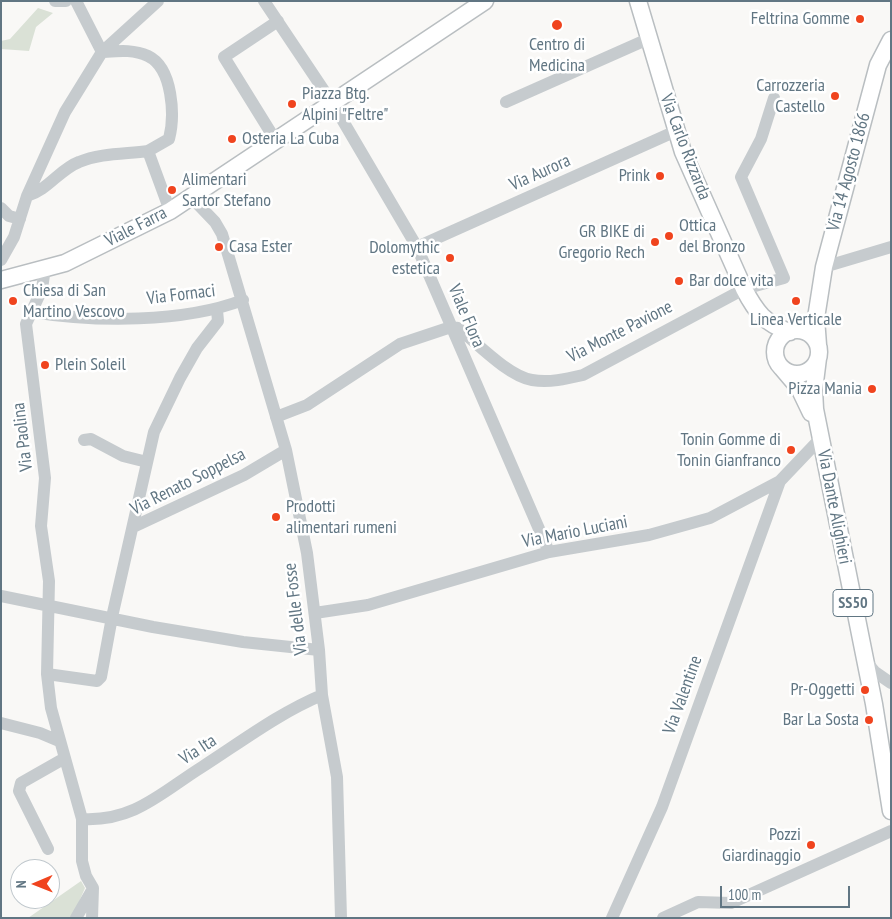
<!DOCTYPE html>
<html>
<head>
<meta charset="utf-8">
<style>
  body { margin:0 }
  #map { position:relative; width:892px; height:919px; overflow:hidden; background:#f9f8f6; font-family:"PT Sans Narrow",sans-serif }
  canvas { display:block }
  .frame { position:absolute; inset:0; border:2px solid #617683; pointer-events:none }
  .north { position:absolute; left:10px; top:859px; width:50px; height:50px; box-sizing:border-box; background:#fff; border:1px solid #c0c8cd; border-radius:50%; rotate:269deg; font-size:14px; font-weight:700; line-height:20px; text-align:center; color:#617683 }
  .north::after { content:''; display:block; margin:auto; width:18px; height:22px; background:#f0441e; clip-path:polygon(50% 0,100% 100%,50% 72%,0 100%) }
  .scale { position:absolute; left:720px; top:886px; width:130px; height:22px; box-sizing:border-box; border:2px solid #617683; border-top:0; padding-left:6px; font-size:15px; line-height:18px; white-space:nowrap; color:#617683; -webkit-text-stroke:4px #fff; paint-order:stroke }
</style>
</head>
<body>
<div id="map">
<canvas width="892" height="919"></canvas>
<div class="frame"></div>
<div class="north">N</div>
<div class="scale">100 m</div>
</div>
<script>
const ctx = document.querySelector('canvas').getContext('2d');
ctx.lineJoin = 'round';
function fill(path, color) { ctx.fillStyle = color; ctx.fill(path, 'evenodd'); }
function trace(path, color, width, dash) { ctx.strokeStyle = color; ctx.lineWidth = width; ctx.lineCap = dash ? 'butt' : 'round'; ctx.setLineDash(dash || []); ctx.stroke(path); }
function drawText(font, color, halo, rows, align = 'center') {
  ctx.font = font + ' "PT Sans Narrow",sans-serif'; ctx.lineWidth = 5; ctx.setLineDash([]); ctx.textBaseline = 'middle'; ctx.strokeStyle = halo; ctx.fillStyle = color; for (const [text, x, y, turn = 0] of rows) {
    ctx.save(); ctx.translate(x, y); ctx.rotate((+turn || 0) * Math.PI / 180); ctx.textAlign = isNaN(turn) ? turn : align; if (halo) ctx.strokeText(text, 0, 0); ctx.fillText(text, 0, 0); ctx.restore();
  }
}
const green = new Path2D(`
  M38 8 53 13 36 27 29 51 1 49V41L10 39Z
  M81 881 85 888 72 918H28Z`);
const minor = new Path2D(`
  M55 1H66
  M76 1 102 52C118 51 133 49 148 56 173 68 175 116 169 139L148 151 170 211
  M264 1 333 104 417 247 549 552
  M506 102 648 39
  M276 141 224 57 278 21
  M27 196C48 190 60 169 79 162 100 153 126 154 148 151
  M192 198 215 222 222 234 286 450 307 553 319 650 322 695 337 777 341 918
  M1 208 9 216 20 219
  M417 247 676 131
  M1 260 14 237 27 196 65 112 102 52 158 1
  M824 267 891 247
  M45 268 42 289 26 324 45 478 41 526 49 581 47 674 51 708 82 819C134 822 162 792 202 767 241 742 279 713 322 695
  M32 312C95 322 183 323 243 300
  M276 417 307 405 400 344 451 327 458 328C477 343 508 376 532 380 549 383 566 379 583 375L744 289 784 278 741 177 761 139 774 98
  M84 440 91 439 123 456 147 462
  M133 527 244 475 286 450
  M1 596 153 627 243 642 319 650
  M315 613 368 605 549 552 649 535 710 518 780 481 820 439
  M865 660 875 672 891 683
  M47 674 97 681 101 677 112 617 154 432 180 378 197 348 218 321 217 310
  M1 723 40 733 59 741
  M82 819V861L86 876 93 888 92 918
  M48 849 19 791 21 783 65 758
  M76 918 91 892
  M612 918 662 807 780 481
  M663 918 698 902 731 903 891 831`);
const major = new Path2D(`
  M638 1 683 152 744 289C756 312 765 324 790 332
  M1 280 65 263 170 211 485 1
  M775 352a22 22 0 1 1 44 0a22 22 0 1 1-44 0Z
  M818 345 816 318 824 267 878 65 891 40
  M818 358 814 390 815 409 874 704 891 811
  M782 368 799 388 811 413`);
const markers = [
  [860,19,5,"#f0441e"],
  [557,25,6,"#f0441e"],
  [835,96,5,"#f0441e"],
  [292,104,5,"#f0441e"],
  [232,139,5,"#f0441e"],
  [660,176,5,"#f0441e"],
  [172,190,5,"#f0441e"],
  [669,236,5,"#f0441e"],
  [655,242,5,"#f0441e"],
  [219,247,5,"#f0441e"],
  [450,258,5,"#f0441e"],
  [679,281,5,"#f0441e"],
  [13,301,5,"#f0441e"],
  [796,301,5,"#f0441e"],
  [45,365,5,"#f0441e"],
  [872,389,5,"#f0441e"],
  [791,450,5,"#f0441e"],
  [276,517,5,"#f0441e"],
  [865,690,5,"#f0441e"],
  [869,720,5,"#f0441e"],
  [811,845,5,"#f0441e"]
];
const shields = [
  [853,603,40]
];
const shieldNames = [
  ["SS50",853,603]
];
const poiNames = [
  ["Feltrina Gomme",850,19],
  ["Centro di",557,45,"center"],
  ["Medicina",557,66,"center"],
  ["Carrozzeria",825,86],
  ["Castello",825,107],
  ["Piazza Btg.",302,94,"left"],
  ["Alpini \"Feltre\"",302,115,"left"],
  ["Osteria La Cuba",242,139,"left"],
  ["Prink",650,176],
  ["Alimentari",182,180,"left"],
  ["Sartor Stefano",182,201,"left"],
  ["Ottica",679,226,"left"],
  ["del Bronzo",679,247,"left"],
  ["GR BIKE di",645,232],
  ["Gregorio Rech",645,253],
  ["Casa Ester",229,247,"left"],
  ["Dolomythic",440,248],
  ["estetica",440,269],
  ["Bar dolce vita",689,281,"left"],
  ["Chiesa di San",23,291,"left"],
  ["Martino Vescovo",23,312,"left"],
  ["Linea Verticale",796,320,"center"],
  ["Plein Soleil",55,365,"left"],
  ["Pizza Mania",862,389],
  ["Tonin Gomme di",781,440],
  ["Tonin Gianfranco",781,461],
  ["Prodotti",286,507,"left"],
  ["alimentari rumeni",286,528,"left"],
  ["Pr-Oggetti",855,690],
  ["Bar La Sosta",859,720],
  ["Pozzi",801,835],
  ["Giardinaggio",801,856]
];
const streetNames = [
  ["Via Carlo Rizzarda",685,147,69],
  ["Via 14 Agosto 1866",849,172,-75],
  ["Via Aurora",540,173,-24],
  ["Viale Farra",136,227,-27],
  ["Via Fornaci",181,295,-7],
  ["Viale Flora",466,316,67],
  ["Via Monte Pavione",620,332,-27],
  ["Via Paolina",23,437,-97],
  ["Via Renato Soppelsa",188,482,-27],
  ["Via Dante Alighieri",834,507,79],
  ["Via Mario Luciani",575,532,-11],
  ["Via delle Fosse",296,609,-97],
  ["Via Valentine",683,695,-70],
  ["Via Ita",198,750,-33]
];
fill(green, '#dae1d6');
trace(major, '#b9bec1', 19);
trace(minor, '#c6cbce', 12);
trace(major, '#fff', 16);
for (const [x, y, r, color] of markers) { const dot = new Path2D(); dot.arc(x, y, r, 0, 2 * Math.PI); ctx.fillStyle = color; ctx.fill(dot); trace(dot, '#fff', 2); }
for (const [x, y, w] of shields) { const box = new Path2D(); box.roundRect(x - w / 2, y - 13.5, w, 27, 4); ctx.fillStyle = '#fff'; ctx.fill(box); trace(box, '#617683', 1); }
drawText('bold 16px', '#617683', null, shieldNames);
drawText('18px', '#617683', '#fff', poiNames, 'right');
drawText('18px', '#617683', '#fff', streetNames);
</script>
</body>
</html>
